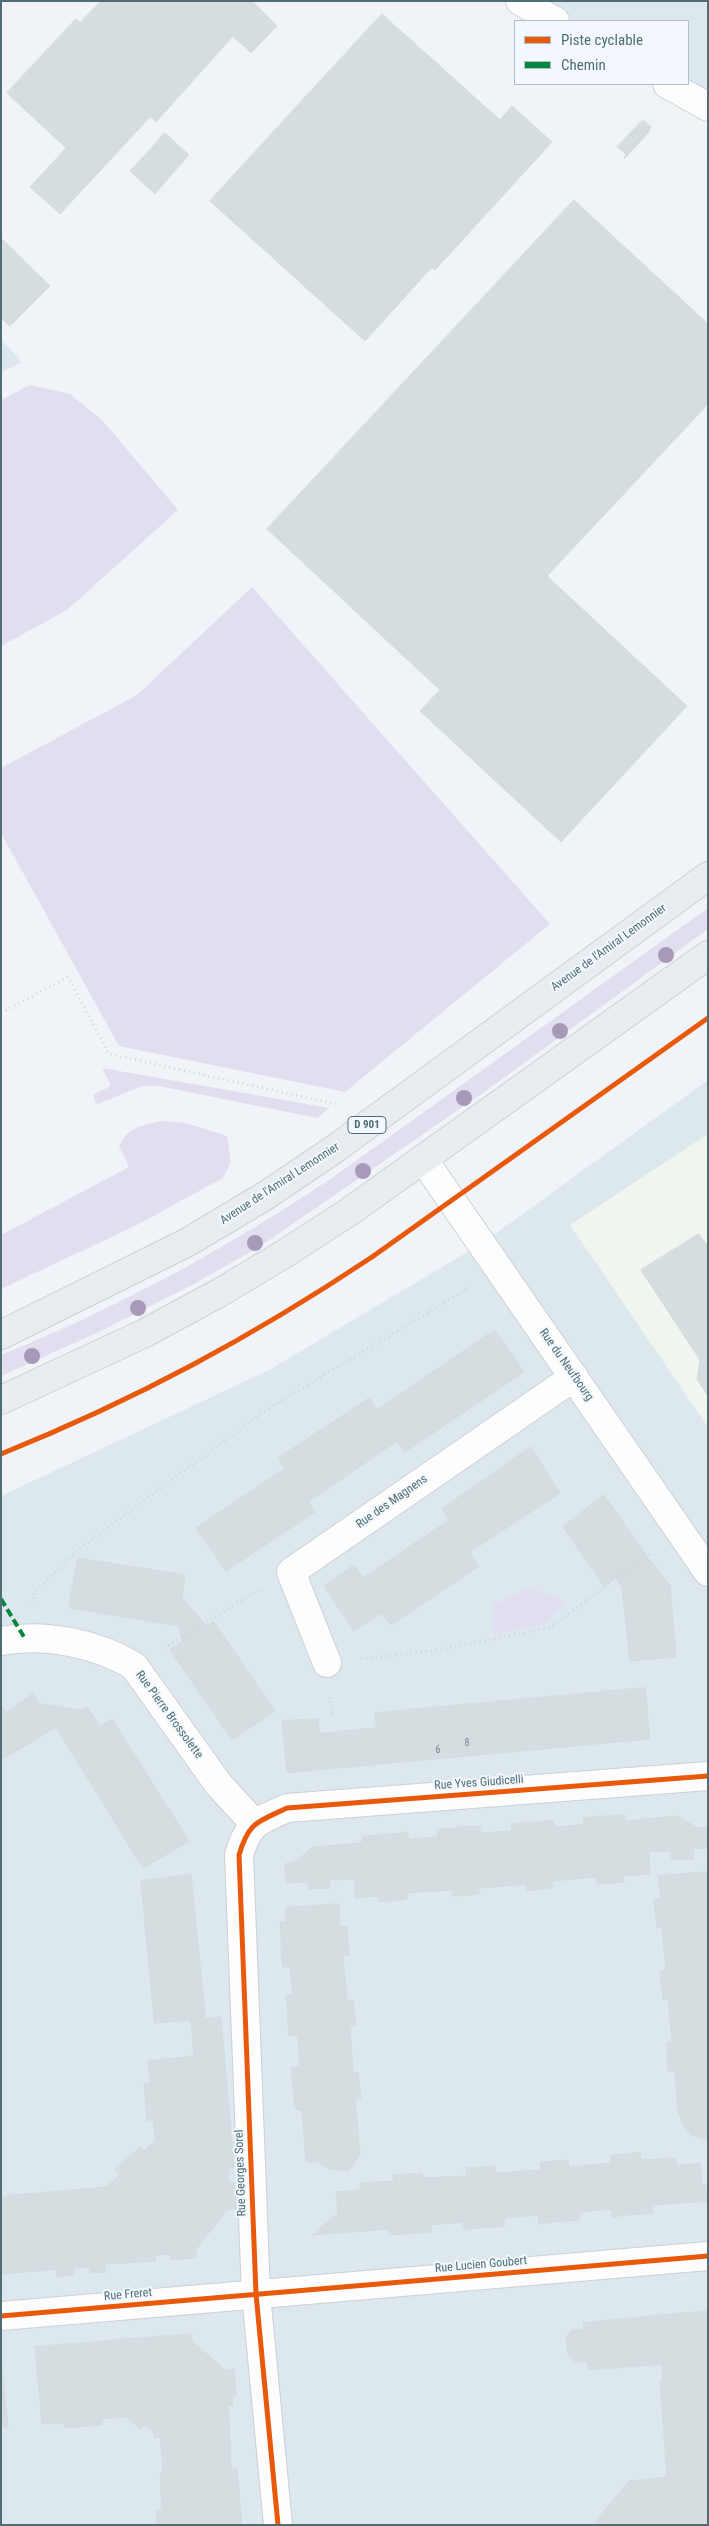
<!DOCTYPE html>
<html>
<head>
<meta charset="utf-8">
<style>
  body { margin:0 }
  #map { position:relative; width:709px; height:2526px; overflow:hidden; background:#f0f4f8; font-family:"Roboto Condensed",sans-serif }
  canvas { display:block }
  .frame { position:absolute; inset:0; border:2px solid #506d74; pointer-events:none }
  .legend { position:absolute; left:514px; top:20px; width:175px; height:65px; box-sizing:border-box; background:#f2f8fe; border:1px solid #b1c0c7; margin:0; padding:6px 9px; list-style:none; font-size:15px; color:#506d74 }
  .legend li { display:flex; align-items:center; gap:10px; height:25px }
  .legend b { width:25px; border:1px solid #b1c0c7 }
</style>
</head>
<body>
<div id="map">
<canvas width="709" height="2526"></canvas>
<div class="frame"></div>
<ul class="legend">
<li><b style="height:6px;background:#e8590c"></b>Piste cyclable</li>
<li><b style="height:6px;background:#00873e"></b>Chemin</li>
</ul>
</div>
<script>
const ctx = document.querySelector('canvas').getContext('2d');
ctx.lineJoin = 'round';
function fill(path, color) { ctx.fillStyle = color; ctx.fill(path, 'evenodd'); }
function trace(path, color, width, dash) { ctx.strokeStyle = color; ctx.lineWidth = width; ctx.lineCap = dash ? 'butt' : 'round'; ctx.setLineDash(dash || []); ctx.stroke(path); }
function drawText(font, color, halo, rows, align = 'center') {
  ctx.font = font + ' "Roboto Condensed",sans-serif'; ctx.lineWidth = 4; ctx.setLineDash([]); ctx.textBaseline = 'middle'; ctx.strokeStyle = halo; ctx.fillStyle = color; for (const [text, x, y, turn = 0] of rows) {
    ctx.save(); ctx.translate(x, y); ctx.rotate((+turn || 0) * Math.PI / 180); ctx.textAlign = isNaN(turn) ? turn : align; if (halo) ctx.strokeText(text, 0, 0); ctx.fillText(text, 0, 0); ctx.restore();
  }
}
const residential = new Path2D(`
  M520 1H708V107L688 84V21H555Z
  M1 339 22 362 1 373Z
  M708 1080V2525H1V1496L271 1369 484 1242Z`);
const education = new Path2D(`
  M708 1134V1427L570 1225Z`);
const green = new Path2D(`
  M30 385 70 394 103 421 178 510 67 610 1 646V400Z
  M252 587 550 924 345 1092 119 1046 1 833V768L137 695Z
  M708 908V929L480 1095 259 1247 192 1285 101 1331 1 1376V1355C118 1308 227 1248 332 1178Z
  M102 1068 329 1108 317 1118 159 1086H142L98 1104 95 1102 93 1095 111 1086Z
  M161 1121 186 1123 227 1136 231 1162 223 1178 135 1226 1 1289V1235L129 1167 119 1146C128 1127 141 1126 161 1121Z
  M529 1587 564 1601 547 1623 493 1634V1605Z`);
const building = new Path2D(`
  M101 1H252L277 26 251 53 233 36 156 122 122 90 149 62 119 34 106 47 80 23Z
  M382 14 500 120 512 106 552 142 435 270 276 129Z
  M76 19 106 47 119 34 149 62 122 90 150 117 60 214 30 187 66 148 7 93Z
  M643 120 651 127 626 154 617 147Z
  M651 127 649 132 624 159 626 154Z
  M276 129 432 267 365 341 210 201Z
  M165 133 189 155 172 174 148 152Z
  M148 152 172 174 155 194 130 171Z
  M574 200 708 324V404L547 576 687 706 561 842 420 711 440 690 267 529Z
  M1 238 50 286 10 326 1 318Z
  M699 1234 708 1247V1396L697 1379 700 1360 641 1270Z
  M495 1330 524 1372 405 1452 397 1441 308 1502 315 1512 226 1571 196 1528 284 1469 278 1458 369 1398 377 1409Z
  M531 1447 560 1493 470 1552 479 1566 391 1625 382 1613 354 1631 324 1586 354 1565 363 1578 449 1520 442 1509Z
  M604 1495 646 1555 604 1586 563 1527Z
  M646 1555 670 1585 622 1587 615 1577Z
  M78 1558 185 1575 178 1626 69 1608Z
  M670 1585 676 1657 630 1661 622 1587Z
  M182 1597 207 1627 183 1642 178 1626Z
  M214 1622 275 1711 232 1740 170 1650Z
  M645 1688 650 1739 380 1764 375 1713Z
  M33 1694 39 1704 81 1710 87 1707 100 1726 112 1719 189 1841 143 1868 56 1727 1 1760V1704L6 1712Z
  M318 1719 324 1769 287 1773 282 1721Z
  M377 1728 380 1764 324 1769 320 1734Z
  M624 1815 625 1821 678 1816 697 1828 707 1827 708 1848 693 1849 694 1859 672 1860 671 1851H649L650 1874 623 1876 624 1882 597 1884 596 1877 552 1881V1888L526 1891V1884L503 1886 479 1888V1894L453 1896V1890L406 1893 407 1899 379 1902 378 1896 355 1898V1879L329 1880 330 1888 308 1889V1882L286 1883 285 1864 296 1861 313 1847 362 1843 363 1836 381 1835 382 1842 392 1840V1834L408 1832V1839L438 1837 437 1830 443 1829 457 1828V1834H465L464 1827 480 1826V1833L512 1831 511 1824 528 1822 529 1830 538 1829V1822L553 1820 554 1827 583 1825V1818L599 1816 601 1825 611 1824 610 1816Z
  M599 1816H610L611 1824 601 1825Z
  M528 1822H538V1829L529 1830Z
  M464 1827 465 1834H457V1828Z
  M392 1834V1840L382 1842 381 1835Z
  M708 1872V2138L702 2139 692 2135 684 2127 678 2111 675 2071H668L667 2042H672L668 1998 663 1999 660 1971H666L662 1927H657L654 1899H661L658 1876Z
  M191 1875 205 2013 154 2018 141 1881Z
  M339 1904 340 1927 347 1926 349 1955 343 1956 347 2000H353L356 2026 350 2027 353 2072H358L361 2099H355L360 2154 349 2171 330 2169 317 2162H306L302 2110 295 2109 294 2096H304L303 2085 293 2086 291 2068 300 2067 298 2036H289L288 2027V2024H297L295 2013H288L286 1995 293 1996 290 1967H283L281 1951 289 1950V1938L281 1939 280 1922 286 1923V1908Z
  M289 1938V1950L281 1951V1939Z
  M205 2013V2019L221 2017 234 2167 229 2169V2182H234L237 2208 227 2210 196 2249V2258L171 2260 170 2254 155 2255 156 2261 105 2264V2272L90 2273V2267L74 2268V2275L57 2277 56 2269 36 2271 35 2247 18 2248 16 2220H28L27 2194 106 2187 120 2175 115 2169 140 2147 144 2151 155 2141 153 2119 147 2121 144 2083H151L148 2061 194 2056 191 2020 154 2023V2018Z
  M288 2013H295L297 2024H288Z
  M303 2085 304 2096H294L293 2086Z
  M640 2153 641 2160 676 2158 677 2166 700 2163 702 2184 708 2187V2201L652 2205 653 2213 646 2214H638L637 2207 626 2208 627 2215 612 2217V2209L579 2212 580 2220 564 2221 563 2213 553 2214 554 2222 539 2224 538 2215 504 2218V2226L499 2227H489L488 2219 478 2220 479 2228 463 2229V2222L431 2225 432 2232 426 2233H417L416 2225 405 2226 406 2234 389 2235V2229L312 2235 338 2213 336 2192 360 2190V2183L394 2181 393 2175 422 2173 423 2178 466 2176V2168L494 2166 495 2173 541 2170 540 2162 568 2160 569 2167 611 2163V2156Z
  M27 2194 28 2220H16L18 2248 35 2247 36 2271 1 2274V2249L10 2248 6 2222H1V2197Z
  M637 2207 638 2214 627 2215 626 2208Z
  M563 2213 564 2221 554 2222 553 2214Z
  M488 2219 489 2227 479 2228 478 2220Z
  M1 2222H6L10 2248 1 2249Z
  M416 2225 417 2233 406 2234 405 2226Z
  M708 2311V2525H596V2521L629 2481 667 2477 660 2381 663 2380 662 2364 588 2370 587 2361 576 2362 568 2355 566 2338 572 2330 584 2329 583 2323Z
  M192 2334V2341L226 2371 234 2369 236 2396H232L233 2405 228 2406 230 2439 161 2445 160 2437 155 2438 154 2433 146 2425 140 2429 126 2417 102 2419V2425L64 2428V2423L42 2424 35 2347Z
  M1 2357 8 2427H1Z
  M230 2439 231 2469H237L242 2525H157L156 2510 162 2509 160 2474 163 2473 161 2445Z`);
const path = new Path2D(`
  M1 1013 68 977 109 1054 336 1104
  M32 1604 35 1591 82 1547 263 1412 470 1287
  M164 1648 261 1589
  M361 1659 438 1650 549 1628 652 1553
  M330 1697 332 1716`);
const minor = new Path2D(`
  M423 1159 708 1572
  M1 1641C44 1633 96 1643 134 1666L219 1785 255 1824
  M327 1663 291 1572 574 1377
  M1 2316 708 2256
  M278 2525 256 2294 239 1855C249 1821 258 1822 287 1808L708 1776`);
const tertiary = new Path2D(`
  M520 1 555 21
  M667 84 708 107`);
const primary = new Path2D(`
  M1 1335 188 1242 265 1196 336 1148 708 876
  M1 1400 145 1333 219 1293 284 1254 349 1212 708 955`);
const quiet = new Path2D(`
  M1 1599 24 1637`);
const cycleway = new Path2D(`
  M1 1454C135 1400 252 1337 372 1257L708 1018
  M1 2316 708 2256
  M278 2525 256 2294 239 1855C249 1821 258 1822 287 1808L708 1776`);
const trees = [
  [666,955],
  [560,1031],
  [464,1098],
  [363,1171],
  [255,1243],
  [138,1308],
  [32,1356]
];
const numberNames = [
  ["8",467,1743],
  ["6",438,1750]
];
const shields = [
  [367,1125,38]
];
const shieldNames = [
  ["D 901",367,1125]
];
const streetNames = [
  ["Avenue de l'Amiral Lemonnier",609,948,-36],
  ["Avenue de l'Amiral Lemonnier",280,1184,-33],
  ["Rue du Neufbourg",566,1365,55],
  ["Rue des Magnens",392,1502,-35],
  ["Rue Pierre Brossolette",169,1715,54],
  ["Rue Yves Giudicelli",479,1783,-4],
  ["Rue Georges Sorel",241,2173,-92],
  ["Rue Lucien Goubert",481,2265,-5],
  ["Rue Freret",128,2295,-5]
];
fill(residential, '#dde7ee');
fill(education, '#f0f6ef');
fill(green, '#e2ddef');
fill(building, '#d5dde1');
trace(building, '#d2dce0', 1);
trace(minor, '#cbd1d4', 30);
trace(tertiary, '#cbd1d4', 30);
trace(primary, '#ccd1d4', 30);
trace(path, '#cdd6d8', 3, [1, 4]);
trace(minor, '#fdfdfe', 28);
trace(tertiary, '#fdfdfe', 28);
trace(primary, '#e8edf2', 28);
trace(quiet, '#00873e', 4, [8, 4]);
trace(cycleway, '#e8590c', 5);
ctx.fillStyle = '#a79ab8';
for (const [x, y] of trees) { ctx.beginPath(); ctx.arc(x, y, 8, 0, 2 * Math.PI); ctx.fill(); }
drawText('10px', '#738a90', null, numberNames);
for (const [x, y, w] of shields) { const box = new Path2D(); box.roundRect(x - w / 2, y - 8.5, w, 17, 4); ctx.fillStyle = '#f2f8fe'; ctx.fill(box); trace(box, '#506d74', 1); }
drawText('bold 11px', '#506d74', null, shieldNames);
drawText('12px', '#506d74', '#f2f8fe', streetNames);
</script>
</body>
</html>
